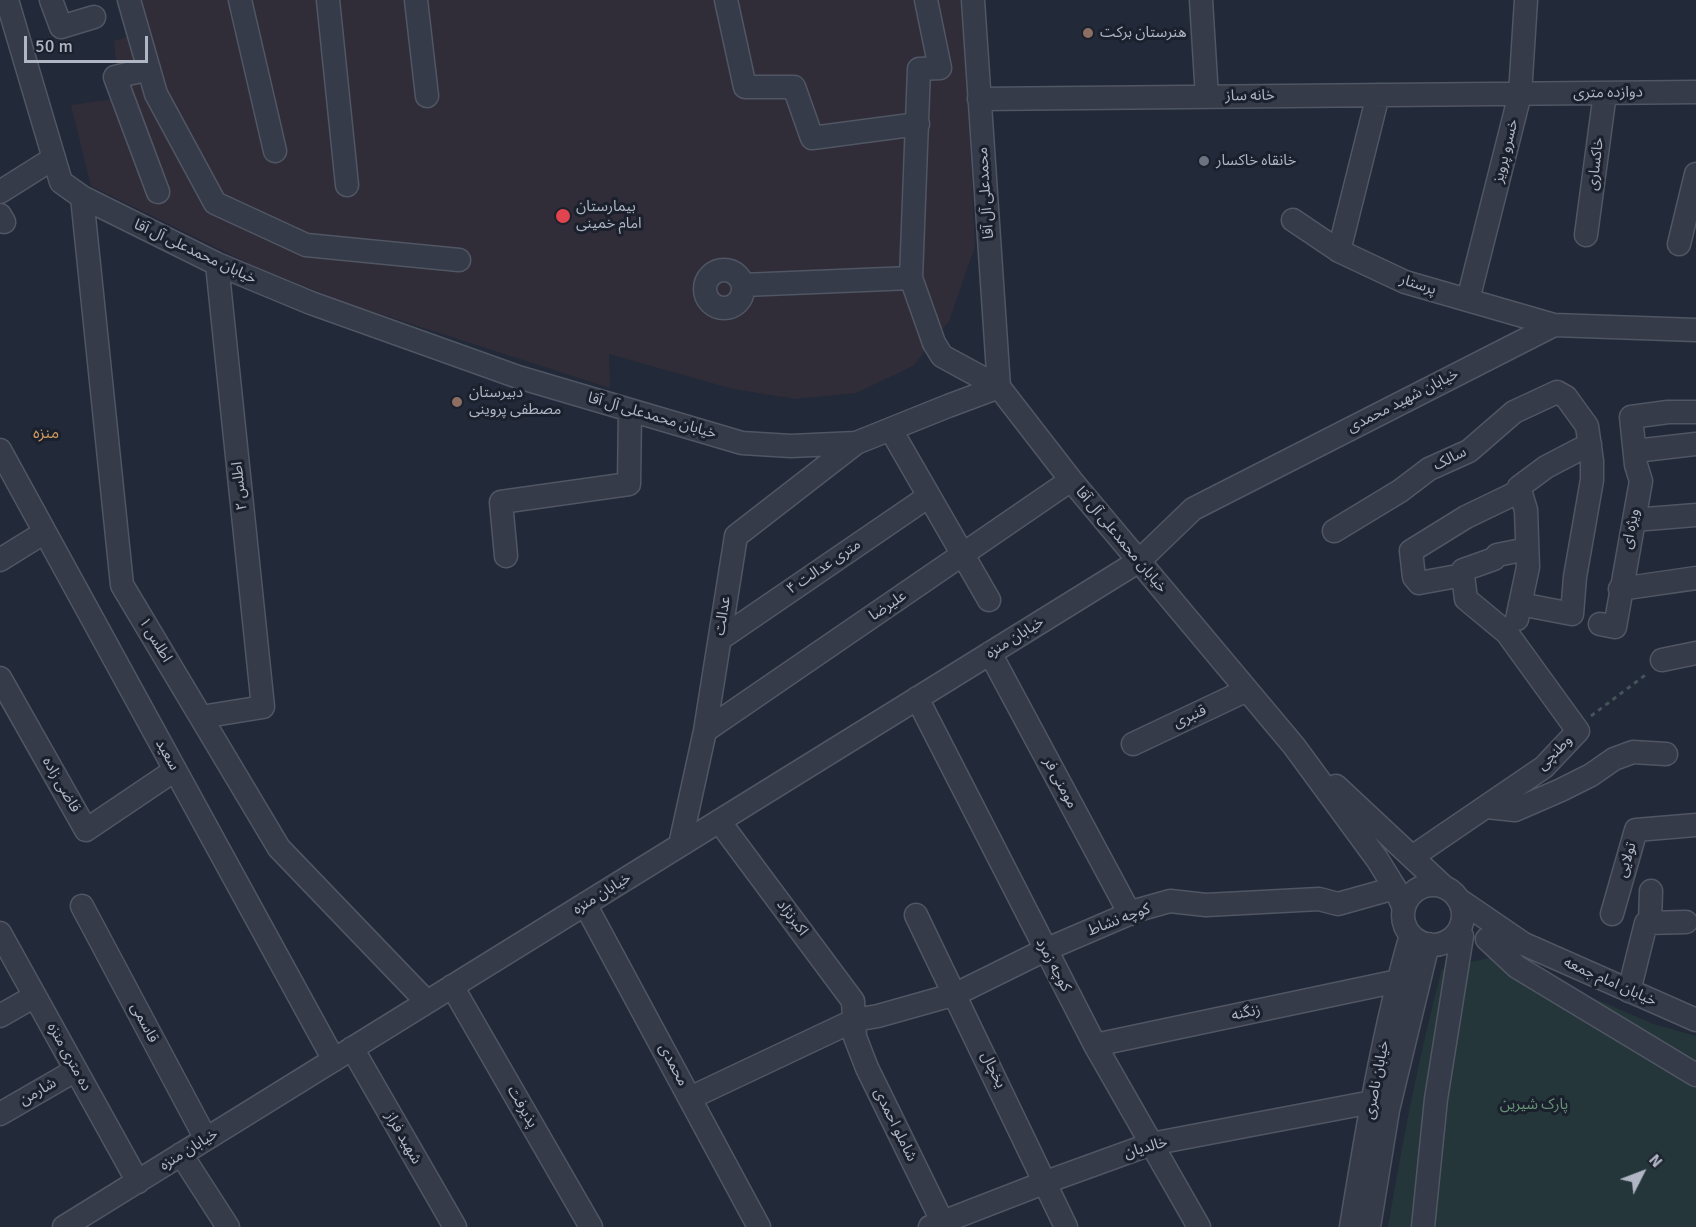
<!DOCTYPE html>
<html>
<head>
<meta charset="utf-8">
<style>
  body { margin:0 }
  #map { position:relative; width:1696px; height:1227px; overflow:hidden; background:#222938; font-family:Signika,sans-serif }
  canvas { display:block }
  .north { position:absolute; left:1612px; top:1143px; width:60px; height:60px; -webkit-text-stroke:4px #1b202d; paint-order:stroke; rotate:48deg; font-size:16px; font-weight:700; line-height:24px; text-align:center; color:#b0b6c4 }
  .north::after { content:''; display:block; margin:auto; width:21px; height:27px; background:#b0b6c4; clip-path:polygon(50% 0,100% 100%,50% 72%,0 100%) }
  .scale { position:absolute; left:24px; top:36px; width:124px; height:27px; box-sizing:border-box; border:3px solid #b0b6c4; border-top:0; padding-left:8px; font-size:18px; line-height:21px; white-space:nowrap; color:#b0b6c4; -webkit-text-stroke:4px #1b202d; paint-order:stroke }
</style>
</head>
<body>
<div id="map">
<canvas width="1696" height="1227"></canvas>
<div class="north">N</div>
<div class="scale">50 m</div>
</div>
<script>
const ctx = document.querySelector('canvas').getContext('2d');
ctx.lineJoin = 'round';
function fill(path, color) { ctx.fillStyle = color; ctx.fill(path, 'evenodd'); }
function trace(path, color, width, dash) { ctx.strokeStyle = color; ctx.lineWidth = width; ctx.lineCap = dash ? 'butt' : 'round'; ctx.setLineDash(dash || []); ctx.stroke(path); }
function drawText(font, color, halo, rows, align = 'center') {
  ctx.font = font + ' Signika,"Noto Sans Arabic",sans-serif'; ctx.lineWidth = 6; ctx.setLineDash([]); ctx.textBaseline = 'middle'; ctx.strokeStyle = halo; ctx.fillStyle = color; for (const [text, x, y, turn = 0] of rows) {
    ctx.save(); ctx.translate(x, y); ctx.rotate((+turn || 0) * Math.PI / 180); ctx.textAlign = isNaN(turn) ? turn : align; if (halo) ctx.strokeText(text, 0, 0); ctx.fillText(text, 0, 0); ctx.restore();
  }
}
const medical = new Path2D(`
  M119 0H963L975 246 949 321 913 366 856 393 796 399 733 389 609 354 610 388 346 303 252 265 91 186 71 105 114 99 116 62 114 41 130 36Z`);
const green = new Path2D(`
  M1509 953 1561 984 1653 1024 1696 1036V1227H1388C1403 1140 1419 1054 1442 969Z`);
const path = new Path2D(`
  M1591 716 1648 673`);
const minor = new Path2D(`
  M7 0 61 182 82 197 217 264 311 303 518 377 742 443 791 446 856 443 948 406 999 387 1071 480 1294 746 1377 859 1395 888 1404 908
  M51 0 61 27 94 17
  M129 0 156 94 215 203 306 245 459 260
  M240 0 275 151
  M328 0 347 185
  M416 0 427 96
  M726 0 745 87H794L812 138 918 124
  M926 0 940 68 919 69 911 278 934 343 942 356 999 387
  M973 0 999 387
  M1201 0 1207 97
  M149 69 115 77 158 192
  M979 99 1696 92
  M0 192 54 158
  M82 197 122 585 279 848 427 1002
  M0 215 4 222
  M1293 220 1339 251 1405 282 1554 325
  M1586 235 1605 93
  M1679 244 1696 174
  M1339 251 1378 95
  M705 289a19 19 0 1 1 38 0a19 19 0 1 1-38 0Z
  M743 285 911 278
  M1468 300 1520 94 1526 0
  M891 430 989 600
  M0 450 334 1060
  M1635 451 1696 444
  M1634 520 1696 515
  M1334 531 1400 491 1429 469 1469 451 1514 412 1557 392 1566 397 1587 426 1592 461V480L1575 577 1572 614 1520 604
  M506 556 501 502 629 484 630 410
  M0 560 45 532
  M1463 575V570L1494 559 1497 555 1527 549
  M1620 589 1696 578
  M1517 619 1528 567 1526 510 1519 487 1546 467 1590 444
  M1600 624 1615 627 1641 481 1636 465 1631 417 1668 412H1696
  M720 639 929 496
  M990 653 1130 914
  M1662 660 1696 653
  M0 678 86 830 175 770
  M917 698 1095 1045 1199 1227
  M201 717 263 707 217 264
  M705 731 1071 480
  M1133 744 1247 690
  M1336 786 1444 887
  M1487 807 1515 810 1561 790 1591 775 1614 759 1633 752 1666 754
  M719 821 853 1001 855 1037 867 1068 945 1227
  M680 845 705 731 736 536 856 443
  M1412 857 1544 767 1578 731 1507 633 1466 599 1463 575 1419 583 1414 577 1411 551 1466 517 1520 491
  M1403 915a30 30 0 1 1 60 0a30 30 0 1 1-60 0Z
  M1458 899 1524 944 1509 942
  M585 904 759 1227
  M82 906 206 1139
  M1612 914 1636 830 1696 825
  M916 915 1066 1227
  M1650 923 1651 891
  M0 933 138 1182
  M1487 939 1517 967 1696 1075
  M1524 944 1696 1020
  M452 986 591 1227
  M1629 991 1646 923 1686 922
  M0 1016 35 996
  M1095 1045 1398 981
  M352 1048 455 1227
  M690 1098 855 1020 878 1016 956 994 1045 950 1138 910 1170 901 1206 905 1319 899 1338 904 1395 888
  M0 1114 76 1070
  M181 1154 228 1227
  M64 1227 1139 561 1193 509 1554 325 1696 330
  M930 1227 1046 1182 1151 1144 1372 1102
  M1351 1227C1367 1129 1383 1031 1411 935
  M1369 1227 1388 1110 1428 944
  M1423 1227 1436 1099 1462 936`);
const markers = [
  [1088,33,6,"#8d6e63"],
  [1204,161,6,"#6b7280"],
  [563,216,8,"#e0444e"],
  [457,402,6,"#8d6e63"]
];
const poiNames = [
  ["هنرستان برکت",1100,33],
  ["خانقاه خاکسار",1216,161],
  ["بیمارستان",576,207],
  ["امام خمینی",576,224],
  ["دبیرستان",469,393],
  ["مصطفی پروینی",469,410]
];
const streetNames = [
  ["دوازده متری",1608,93,-1],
  ["خانه ساز",1250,96,-1],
  ["خسرو پرویز",1506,151,-76],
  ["خاکساری",1596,164,-83],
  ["محمدعلی آل آقا",986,193,-94],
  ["خیابان محمدعلی آل آقا",195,252,25],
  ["پرستار",1418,285,18],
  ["خیابان شهید محمدی",1403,401,-27],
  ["خیابان محمدعلی آل آقا",652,416,16],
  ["سالک",1450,459,-26],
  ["اطلس ۲",240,486,-96],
  ["ویژه ای",1631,529,-79],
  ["خیابان محمدعلی آل آقا",1121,540,50],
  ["۴ متری عدالت",824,567,-34],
  ["علیرضا",888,606,-34],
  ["عدالت",723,616,-81],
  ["خیابان منزه",1015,638,-32],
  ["اطلس ۱",155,640,59],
  ["قنبری",1190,717,-25],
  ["وطنچی",1555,753,-45],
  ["سعید",167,755,61],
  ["مومنی فر",1060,783,62],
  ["قاضی زاده",61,785,60],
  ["تولایی",1627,860,-74],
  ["خیابان منزه",602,894,-32],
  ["اکبرنژاد",792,918,53],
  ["کوچه نشاط",1119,920,-21],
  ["کوچه زمرد",1053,965,62],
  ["خیابان امام جمعه",1610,982,24],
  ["زنگنه",1246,1013,-12],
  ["قاسمی",144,1023,62],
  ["ده متری منزه",69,1057,61],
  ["محمدی",673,1065,62],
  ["یخچال",993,1070,64],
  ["خیابان ناصری",1377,1080,-79],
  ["شارمن",38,1092,-30],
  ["پذیرفت",522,1107,60],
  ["شاملو احمدی",895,1125,64],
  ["شهید فراز",403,1138,60],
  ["خالدیان",1146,1148,-16],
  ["خیابان منزه",189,1150,-32]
];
const parkNames = [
  ["پارک شیرین",1534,1105]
];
const neighbourhoodNames = [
  ["منزه",46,434]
];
fill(medical, '#302d39');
fill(green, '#25363a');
trace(minor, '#505663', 25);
trace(path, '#435358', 3, [4.5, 4.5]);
trace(minor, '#353b48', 22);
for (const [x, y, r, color] of markers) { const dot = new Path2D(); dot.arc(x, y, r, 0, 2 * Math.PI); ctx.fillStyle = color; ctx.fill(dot); trace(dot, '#1b202d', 2); }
drawText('15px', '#b0b6c4', '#1b202d', poiNames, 'left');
drawText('15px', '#b0b6c4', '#1b202d', streetNames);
drawText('15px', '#689477', '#1b202d', parkNames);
drawText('16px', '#cf9b61', '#1b202d', neighbourhoodNames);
</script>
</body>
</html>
